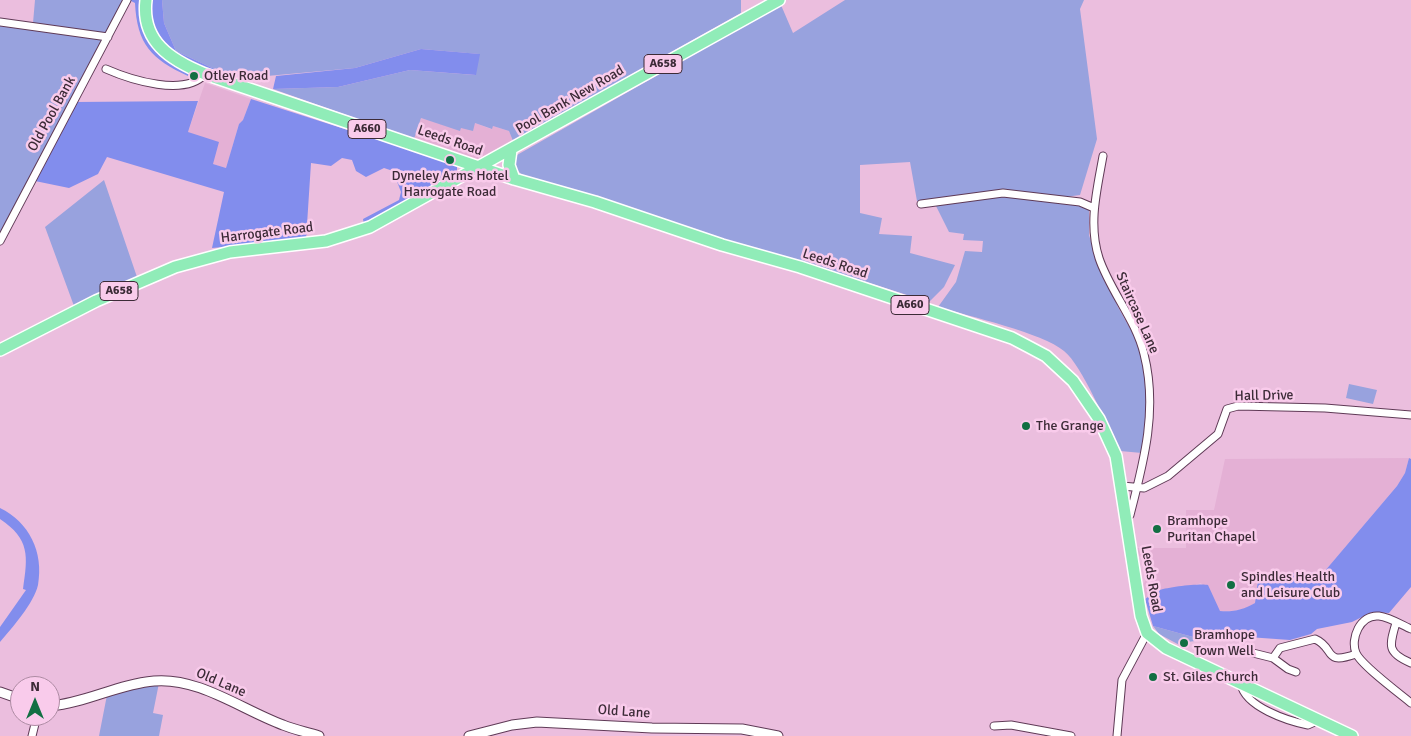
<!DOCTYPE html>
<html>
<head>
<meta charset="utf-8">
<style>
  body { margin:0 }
  #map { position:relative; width:1411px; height:736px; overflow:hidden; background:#ebbede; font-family:Signika,sans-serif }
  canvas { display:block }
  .north { position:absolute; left:10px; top:676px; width:50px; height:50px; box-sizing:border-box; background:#f9cbeb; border:1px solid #ad8ba3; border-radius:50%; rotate:0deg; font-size:14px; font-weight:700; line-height:20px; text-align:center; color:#3c2b37 }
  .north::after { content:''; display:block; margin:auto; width:18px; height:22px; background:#126f43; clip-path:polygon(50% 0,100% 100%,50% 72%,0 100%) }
</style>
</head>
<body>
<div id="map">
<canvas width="1411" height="736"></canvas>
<div class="north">N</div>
</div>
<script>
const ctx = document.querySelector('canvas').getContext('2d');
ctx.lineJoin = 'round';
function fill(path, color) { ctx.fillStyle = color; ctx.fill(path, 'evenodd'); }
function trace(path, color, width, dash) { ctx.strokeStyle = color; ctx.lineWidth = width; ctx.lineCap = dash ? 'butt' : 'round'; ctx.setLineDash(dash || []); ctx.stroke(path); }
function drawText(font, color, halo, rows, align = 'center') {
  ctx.font = font + ' Signika,sans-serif'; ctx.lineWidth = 5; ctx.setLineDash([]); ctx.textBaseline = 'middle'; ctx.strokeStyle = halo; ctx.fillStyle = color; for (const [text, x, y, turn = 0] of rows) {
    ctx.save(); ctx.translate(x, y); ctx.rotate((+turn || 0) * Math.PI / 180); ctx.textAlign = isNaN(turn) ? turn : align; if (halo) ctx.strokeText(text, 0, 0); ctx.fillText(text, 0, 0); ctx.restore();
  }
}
const built = new Path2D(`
  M205 83 251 99 243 120 239 124 226 168 213 164 188 132Z
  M421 118 460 130 461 127 475 123 491 129 493 126 509 131 513 141 477 160 414 139Z
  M1409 458 1405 473 1397 486 1324 572 1265 574 1258 580 1255 603 1245 609 1231 611H1220L1201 583 1190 587 1160 590 1145 599 1143 585 1150 572 1149 563 1139 556 1136 548H1186V510H1214L1225 459Z`);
const green = new Path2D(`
  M35 0H123L121 9 105 35 33 23Z
  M162 0H741V13L513 141 509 131 493 126 492 129 475 123 473 131 461 128 460 131 421 118 414 139 273 89 338 87 410 70 475 75 479 54 421 49 355 68 245 78 225 74 176 51 164 23Z
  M845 0H1084L1080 9 1097 139 1080 195 1058 198 1012 191 917 201 910 162 860 165V213L882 218 879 234 912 236 910 253 955 265 944 287 929 302 810 264 730 244 522 175C515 168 513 164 517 155L781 5 793 33Z
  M0 26 103 40 0 234Z
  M104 180 137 277 74 306 45 227Z
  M1008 196 1089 207V235L1095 254 1118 307 1141 348 1150 403 1142 453 1120 451C1108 428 1082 365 1064 351 1043 333 968 316 938 307L956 282 965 251 982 252 983 241 963 240 964 234 949 232 936 206 982 198Z
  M1349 384 1377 390 1373 404 1346 398Z
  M1153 626 1204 640 1187 642 1185 648 1159 634Z
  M159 683 153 713 163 715 159 736H99L107 695Z`);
const forest = new Path2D(`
  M129 0H143L142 21 191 70 188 76C151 59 137 44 135 3Z
  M151 0H162L164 23 176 51 225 74C188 64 148 44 151 0Z
  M421 49 480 54 476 75 410 70 338 87 273 89 276 76 355 68Z
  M251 99 457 165V172L364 225 363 219 399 200 401 192 393 171 384 168 366 177 356 171 352 160 342 158 331 166 311 163 306 240 212 248 224 192 107 157 98 174 69 188 35 181 75 102 198 101 188 132 219 142 213 164 226 168 239 124 243 120Z
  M1409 458 1411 459V587L1389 613 1372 612 1352 622 1317 629 1311 634 1290 640 1248 637 1204 640 1153 626 1145 599C1150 596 1155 592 1160 590 1168 587 1201 583 1208 585L1220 611C1233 612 1243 610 1255 603L1258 580 1266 574 1324 572 1397 486 1405 473Z
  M0 508C29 522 44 552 38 585 34 603 12 628 0 642V627L26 590 23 589C28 556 30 539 0 519Z`);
const minor = new Path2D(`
  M0 22 108 37
  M106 69C131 80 185 97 205 74
  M1103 156C1097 190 1088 224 1099 258 1110 291 1136 320 1144 354 1158 409 1144 461 1130 515L1127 518
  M921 204 1003 193 1080 202 1094 208
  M0 241 127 0
  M1122 486 1144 488 1168 476 1218 434 1227 409 1238 406 1325 408 1411 415
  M1396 623C1389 646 1387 653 1411 663
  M1411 629C1402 625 1389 617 1379 616 1360 614 1350 639 1356 653 1361 665 1399 693 1411 703
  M1249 652 1273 658 1288 669 1296 672
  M1273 658 1280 648 1315 639C1336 648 1322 666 1356 654
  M1241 684C1245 707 1288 721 1308 725L1319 720
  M994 726 1011 725 1071 736
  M32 736 37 716
  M1117 736 1122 680 1147 633`);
const tertiary = new Path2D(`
  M0 692 20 699
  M50 706C86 703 118 684 154 681 199 677 242 710 283 725 295 730 307 732 319 736
  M469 736 512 725 537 722 652 728 742 729 778 736`);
const trunk = new Path2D(`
  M146 0C141 41 170 60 205 74L514 179 595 202 722 245 800 267 1012 338 1031 348 1046 356 1073 381 1099 419 1116 456 1141 616 1147 633 1166 648 1352 736
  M511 150 509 165 514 179
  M0 350 96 301 175 267 230 252 326 241 370 227 779 0`);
const markers = [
  [194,76,5,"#126f43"],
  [450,160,5,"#126f43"],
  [1026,426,5,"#126f43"],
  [1157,529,5,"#126f43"],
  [1231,585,5,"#126f43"],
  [1184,643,5,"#126f43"],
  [1153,677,5,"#126f43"]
];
const shields = [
  [663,64,38],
  [367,129,38],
  [119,291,38],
  [910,305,38]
];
const shieldNames = [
  ["A658",663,64],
  ["A660",367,129],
  ["A658",119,291],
  ["A660",910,305]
];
const poiNames = [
  ["Otley Road",204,76],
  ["Dyneley Arms Hotel",450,176,"center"],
  ["Harrogate Road",450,192,"center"],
  ["The Grange",1036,426],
  ["Bramhope",1167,521],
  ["Puritan Chapel",1167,537],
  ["Spindles Health",1241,577],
  ["and Leisure Club",1241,593],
  ["Bramhope",1194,635],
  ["Town Well",1194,651],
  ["St. Giles Church",1163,677]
];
const streetNames = [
  ["Pool Bank New Road",570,100,-30],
  ["Old Pool Bank",52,114,-61],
  ["Leeds Road",450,141,19],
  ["Harrogate Road",267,233,-7],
  ["Leeds Road",835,264,18],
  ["Staircase Lane",1137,313,66],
  ["Hall Drive",1264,396,-1],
  ["Leeds Road",1151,579,80],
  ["Old Lane",221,683,23],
  ["Old Lane",624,712,4]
];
fill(built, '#e4b0d5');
fill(green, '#98a2de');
fill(forest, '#828ded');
trace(minor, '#5f3a56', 9);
trace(tertiary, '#5f3a56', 11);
trace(trunk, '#fff', 14);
trace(minor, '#fff', 7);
trace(tertiary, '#fff', 9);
trace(trunk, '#90ecb8', 11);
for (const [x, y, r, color] of markers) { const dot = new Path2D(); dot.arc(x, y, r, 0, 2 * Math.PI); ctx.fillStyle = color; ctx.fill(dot); trace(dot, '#f9cbeb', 2); }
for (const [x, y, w] of shields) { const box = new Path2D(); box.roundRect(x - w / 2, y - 9.5, w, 19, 4); ctx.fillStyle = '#f9cbeb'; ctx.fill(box); trace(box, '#3c2b37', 1); }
drawText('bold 12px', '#3c2b37', null, shieldNames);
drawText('14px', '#3c2b37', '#f9cbeb', poiNames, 'left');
drawText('14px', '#3c2b37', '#f9cbeb', streetNames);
</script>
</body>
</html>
